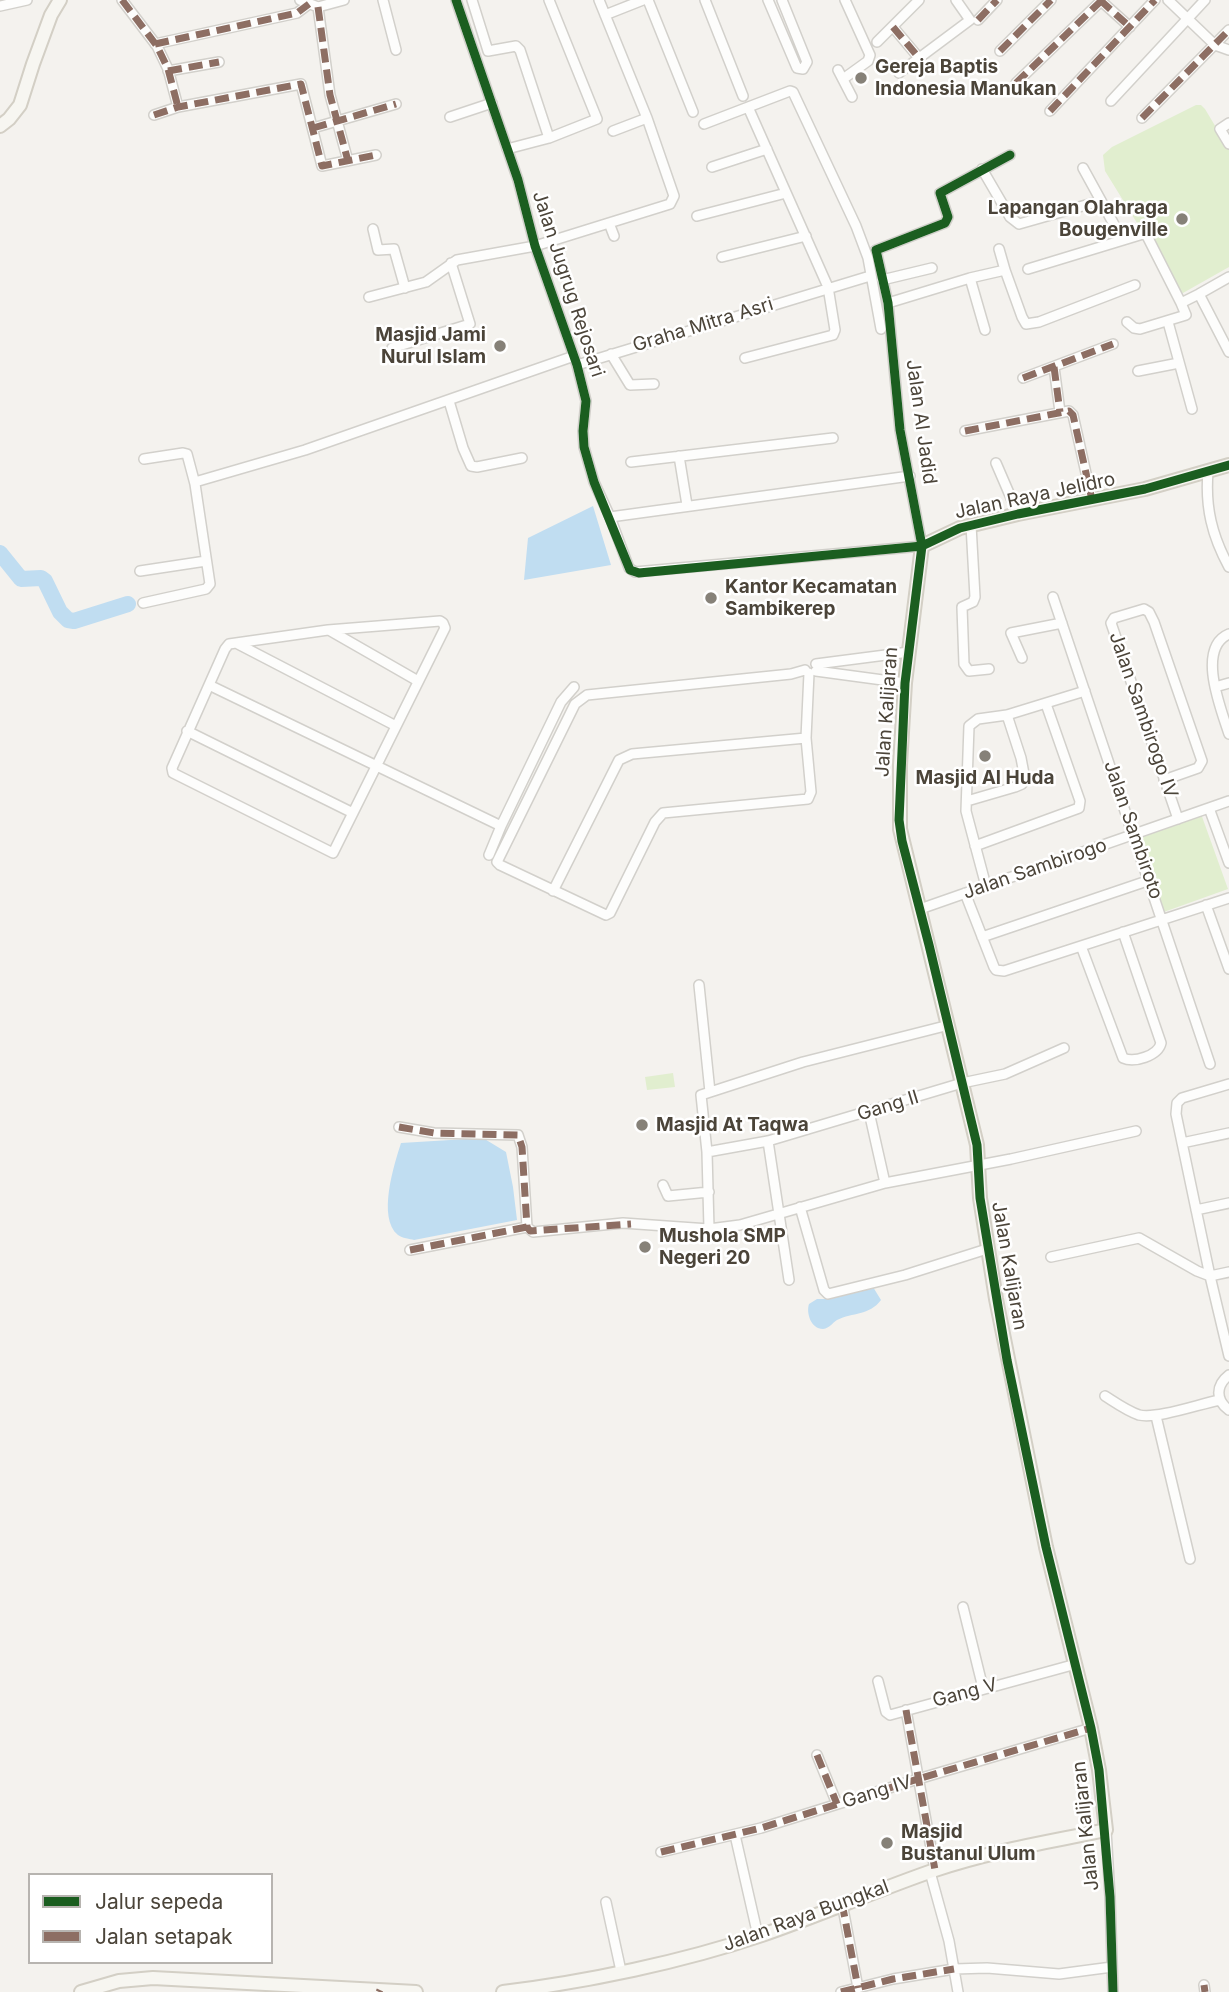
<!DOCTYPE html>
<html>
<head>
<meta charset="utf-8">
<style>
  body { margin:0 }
  #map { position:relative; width:1229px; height:1992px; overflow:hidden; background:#f4f2ee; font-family:Inter,sans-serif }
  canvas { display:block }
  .legend { position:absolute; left:28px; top:1873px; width:245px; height:91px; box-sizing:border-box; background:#fff; border:2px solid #b7b4b0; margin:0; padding:9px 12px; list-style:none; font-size:21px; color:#4b4439 }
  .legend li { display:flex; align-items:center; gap:14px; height:35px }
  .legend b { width:35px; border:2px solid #b7b4b0 }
</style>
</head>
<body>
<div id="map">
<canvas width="1229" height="1992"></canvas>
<ul class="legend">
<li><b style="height:9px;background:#1b5e20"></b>Jalur sepeda</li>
<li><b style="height:9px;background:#8d6e63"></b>Jalan setapak</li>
</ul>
</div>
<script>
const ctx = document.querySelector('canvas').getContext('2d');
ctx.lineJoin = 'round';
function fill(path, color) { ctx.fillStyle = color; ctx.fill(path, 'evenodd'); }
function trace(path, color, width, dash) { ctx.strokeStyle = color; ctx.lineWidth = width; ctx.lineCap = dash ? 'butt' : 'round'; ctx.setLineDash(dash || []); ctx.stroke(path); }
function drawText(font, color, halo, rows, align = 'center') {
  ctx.font = font + ' Inter,sans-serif'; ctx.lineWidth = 5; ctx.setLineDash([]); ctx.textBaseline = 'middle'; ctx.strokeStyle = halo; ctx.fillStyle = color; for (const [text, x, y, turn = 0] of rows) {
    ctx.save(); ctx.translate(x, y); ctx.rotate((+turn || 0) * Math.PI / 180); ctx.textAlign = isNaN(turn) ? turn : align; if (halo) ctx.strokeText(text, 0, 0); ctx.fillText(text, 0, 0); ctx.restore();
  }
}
const green = new Path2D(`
  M1196 105H1201L1205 109 1229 149V267L1183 293 1179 291 1105 171 1103 155 1112 147Z
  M1200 811 1228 889 1161 913 1134 834Z
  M673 1073 675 1087 647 1090 645 1077Z`);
const water = new Path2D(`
  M593 506 611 565 524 580 528 538Z
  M483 1138 506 1152 513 1187 517 1220 414 1240C410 1239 402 1238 398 1235 377 1218 394 1165 401 1143Z
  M869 1286 873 1287 881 1300C869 1316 853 1312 837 1320 832 1323 830 1328 823 1329 811 1329 806 1313 809 1304L817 1299H830Z`);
const river = new Path2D(`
  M0 553 21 579 41 578 45 581 60 612 68 620 74 621 128 604`);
const street = new Path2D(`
  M122 0 157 46 168 69 178 107
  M300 0 318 7 344 0
  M383 0 396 50
  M456 0 518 180 535 246 577 365 586 401 583 431 584 447 594 482 610 517 629 568 635 572 922 546 900 430 888 303 876 250 945 223 948 217 940 193 1010 155
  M472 0 488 51 516 46 520 50 549 138
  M648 0 693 112
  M705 0 743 96
  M768 0 797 68 803 69 807 62 782 0
  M1100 0 1130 27
  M1168 0 1215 45 1229 50
  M0 6 27 0
  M318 7 330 95 348 161
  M605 15 643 0
  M978 20 997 0
  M893 27 919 58
  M877 42 919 0
  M155 44 297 13 309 4
  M1000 51 1051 0
  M838 70 852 97
  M168 71 219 62
  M899 73 970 20 956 0
  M843 79 868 61 870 55 845 0
  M1016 83 1101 1
  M1111 101 1205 0
  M1050 111 1155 0
  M154 115 178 107 301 84 322 166 376 155
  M450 117 492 103
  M1142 118 1229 30
  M1229 123 1220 129 1229 144
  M704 124 790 91 793 92 856 226 868 258 881 329
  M313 128 396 104
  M613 131 647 118
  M507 149 549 138 597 119 549 0
  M712 167 767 149
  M1083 168 1122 239
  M982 169 1010 217 1019 224 1100 201
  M697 216 786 193
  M609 223 614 236
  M373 229 378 250 394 249 405 288
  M722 257 806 236
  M1028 269 1143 234 1147 236 1181 303
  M1005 270 1022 317 1026 324 1039 322 1135 285
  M1229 277 1199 294 1229 352
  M970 278 985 330
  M882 280 932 268
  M369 297 426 282 457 260 535 246 670 204 674 196 647 118 599 0
  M888 303 970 278 1005 270 999 249
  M1127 322 1134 328 1140 329 1186 315 1181 303 1199 294
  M1168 322 1192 409
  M392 348 470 324 451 263
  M611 354 630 385 654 384
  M745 358 833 335 835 330 828 287 748 107
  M577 365 870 276
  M1054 367 1060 412
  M1138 371 1179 363
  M1023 378 1113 344
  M449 401 463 448 471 466 477 467 522 458
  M965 431 1069 411 1073 415 1092 500
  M679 456 687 505
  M631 462 833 438
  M996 463 1018 514
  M1208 472C1205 507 1212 536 1229 567
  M195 482 305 450 574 356
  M610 517 910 476
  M971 525 975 597 973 602 962 607 964 664 969 671 989 669
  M140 571 206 561
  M1053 597 1210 1064
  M143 603 206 589 210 584 195 484 187 454 183 453 144 459
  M440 621 443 623 445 628 333 853 173 773 172 768 225 649 229 644 328 630Z
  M329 630 418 681
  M1229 634C1196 648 1221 709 1229 734
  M236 643 396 726
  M1022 658 1011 633 1062 623
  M816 664 909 652
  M805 670 791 674 587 695 575 704 497 862 500 865 606 915 610 913 655 822 663 813 808 799 811 792 806 738 809 673
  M816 671 905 683
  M209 685 501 826 561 702 574 687
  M1215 687 1229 683
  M187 731 353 813
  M1164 780 1198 768 1202 761 1154 622 1149 612 1144 609 1114 618 1111 623 1178 819
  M967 801 1015 787 1022 784 1025 779 1021 758 1007 715
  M1209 808 1229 863
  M975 846 1079 808 1080 801 1046 704
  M489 855 501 826
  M986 886 966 811 969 726 978 719 1007 715 1085 691
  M553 891 619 760 632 754 806 738
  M965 893 994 967 996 970 1004 971 1229 898
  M1206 905 1229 969
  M920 909 1229 801
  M982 937 1150 880
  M1081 946 1123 1058C1134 1063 1158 1056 1161 1043L1123 932
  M699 985 710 1092
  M1229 1084 1182 1098 1177 1103 1176 1114 1210 1276 1229 1356
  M869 1112 885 1183
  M399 1127 434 1133 518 1135 522 1147 527 1227 533 1232 623 1223 709 1229 740 1225 885 1183 1011 1159 1136 1131
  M768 1141 789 1280
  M1182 1143 1229 1133
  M707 1152 768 1141 962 1083 1005 1074 1064 1048
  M663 1185 668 1196 709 1192
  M800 1207 824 1290 828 1294 905 1275 987 1249
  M1196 1210 1229 1203
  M709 1229 707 1152 701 1095 803 1062 949 1025
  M410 1250 527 1227
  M1051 1257 1139 1238 1197 1271 1210 1276 1229 1272
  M1229 1375C1216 1385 1215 1400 1229 1410
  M1105 1396C1116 1403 1127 1411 1139 1415 1158 1419 1199 1404 1220 1400
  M1156 1416 1190 1559
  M963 1607 983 1688
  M878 1681 886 1712 890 1715 1076 1664
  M906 1710 935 1870
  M817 1755 837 1804
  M1106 1830 1110 1897 1113 1992
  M735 1835 758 1936
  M661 1852 761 1828 918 1779 1091 1728
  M930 1872 949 1941 958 1992
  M606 1902 621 1971
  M842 1903 858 1988
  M1204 1985 1205 1992
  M841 1992 893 1979 954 1969 987 1968 1059 1974 1112 1967`);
const secondary = new Path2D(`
  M0 126 9 119 20 105 33 64 51 15 60 0
  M81 1992 119 1981 153 1978 416 1992
  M503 1992C586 1982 682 1962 762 1935 820 1915 877 1890 935 1870 991 1851 1049 1842 1106 1830L1099 1770 1091 1728 1046 1547 996 1299 980 1198 977 1145 900 829V765L905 683 922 546 960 528 1018 514 1145 489 1229 465`);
const quiet = new Path2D(`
  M122 0 157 46 168 69 178 107
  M1100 0 1130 27
  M318 7 330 95 348 161
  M978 20 997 0
  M893 27 919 58
  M155 44 297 13 309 4
  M1000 51 1051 0
  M168 71 219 62
  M1016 83 1101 1
  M1050 111 1155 0
  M154 115 178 107 301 84 322 166 376 155
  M1142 118 1229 30
  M313 128 396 104
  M1054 367 1060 412
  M1023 378 1113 344
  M965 431 1069 411 1073 415 1092 500
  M399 1127 434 1133 518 1135 522 1147 527 1227 530 1231 631 1224
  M410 1250 527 1227
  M906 1710 935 1870
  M817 1755 837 1804
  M661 1852 761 1828 918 1779 1091 1728
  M842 1903 858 1988
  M1204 1985 1205 1992
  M379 1992 380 1990
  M841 1992 893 1979 954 1969`);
const cycleway = new Path2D(`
  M456 0 518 180 535 246 577 365 586 401 583 431 584 447 594 482 630 570 639 573 922 546 960 528 1018 514 1145 489 1229 465
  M1010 155 940 193 948 217 945 223 876 250 888 303 900 430 922 546 905 683 899 820 902 841 929 945 977 1145 980 1198 1007 1360 1046 1547 1091 1728 1099 1770 1110 1897 1113 1992`);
const markers = [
  [861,78,7,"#868178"],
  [1182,219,7,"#868178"],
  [500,346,7,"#868178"],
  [711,598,7,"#868178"],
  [985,756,7,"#868178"],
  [642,1125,7,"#868178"],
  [645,1247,7,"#868178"],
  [887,1843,7,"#868178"]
];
const poiNames = [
  ["Gereja Baptis",875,67],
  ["Indonesia Manukan",875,89],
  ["Lapangan Olahraga",1168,208,"right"],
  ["Bougenville",1168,230,"right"],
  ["Masjid Jami",486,335,"right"],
  ["Nurul Islam",486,357,"right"],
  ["Kantor Kecamatan",725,587],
  ["Sambikerep",725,609],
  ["Masjid Al Huda",985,778,"center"],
  ["Masjid At Taqwa",656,1125],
  ["Mushola SMP",659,1236],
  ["Negeri 20",659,1258],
  ["Masjid",901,1832],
  ["Bustanul Ulum",901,1854]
];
const streetNames = [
  ["Jalan Jugrug Rejosari",568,284,72],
  ["Graha Mitra Asri",703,325,-17],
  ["Jalan Al Jadid",921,422,82],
  ["Jalan Raya Jelidro",1035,496,-12],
  ["Jalan Kalijaran",887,712,-86],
  ["Jalan Sambirogo IV",1143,715,71],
  ["Jalan Sambiroto",1133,830,71],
  ["Jalan Sambirogo",1035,869,-19],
  ["Gang II",888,1106,-17],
  ["Jalan Kalijaran",1009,1266,80],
  ["Gang V",965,1693,-15],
  ["Gang IV",877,1792,-17],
  ["Jalan Kalijaran",1086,1826,-96],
  ["Jalan Raya Bungkal",806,1916,-20]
];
fill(green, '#e1eecf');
fill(water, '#c0ddf1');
trace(river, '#c0ddf1', 16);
trace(street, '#d2d0cb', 12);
trace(secondary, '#d3cfc5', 16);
trace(street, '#fdfdfc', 9);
trace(secondary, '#f7f6f1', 12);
trace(quiet, '#8d6e63', 7, [14, 7]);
trace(cycleway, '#1b5e20', 9);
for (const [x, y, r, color] of markers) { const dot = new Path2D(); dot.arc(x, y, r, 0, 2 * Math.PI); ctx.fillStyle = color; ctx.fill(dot); trace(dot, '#fff', 2.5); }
drawText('bold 19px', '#4b4439', '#fff', poiNames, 'left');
drawText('19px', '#4b4439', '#fff', streetNames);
</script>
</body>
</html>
